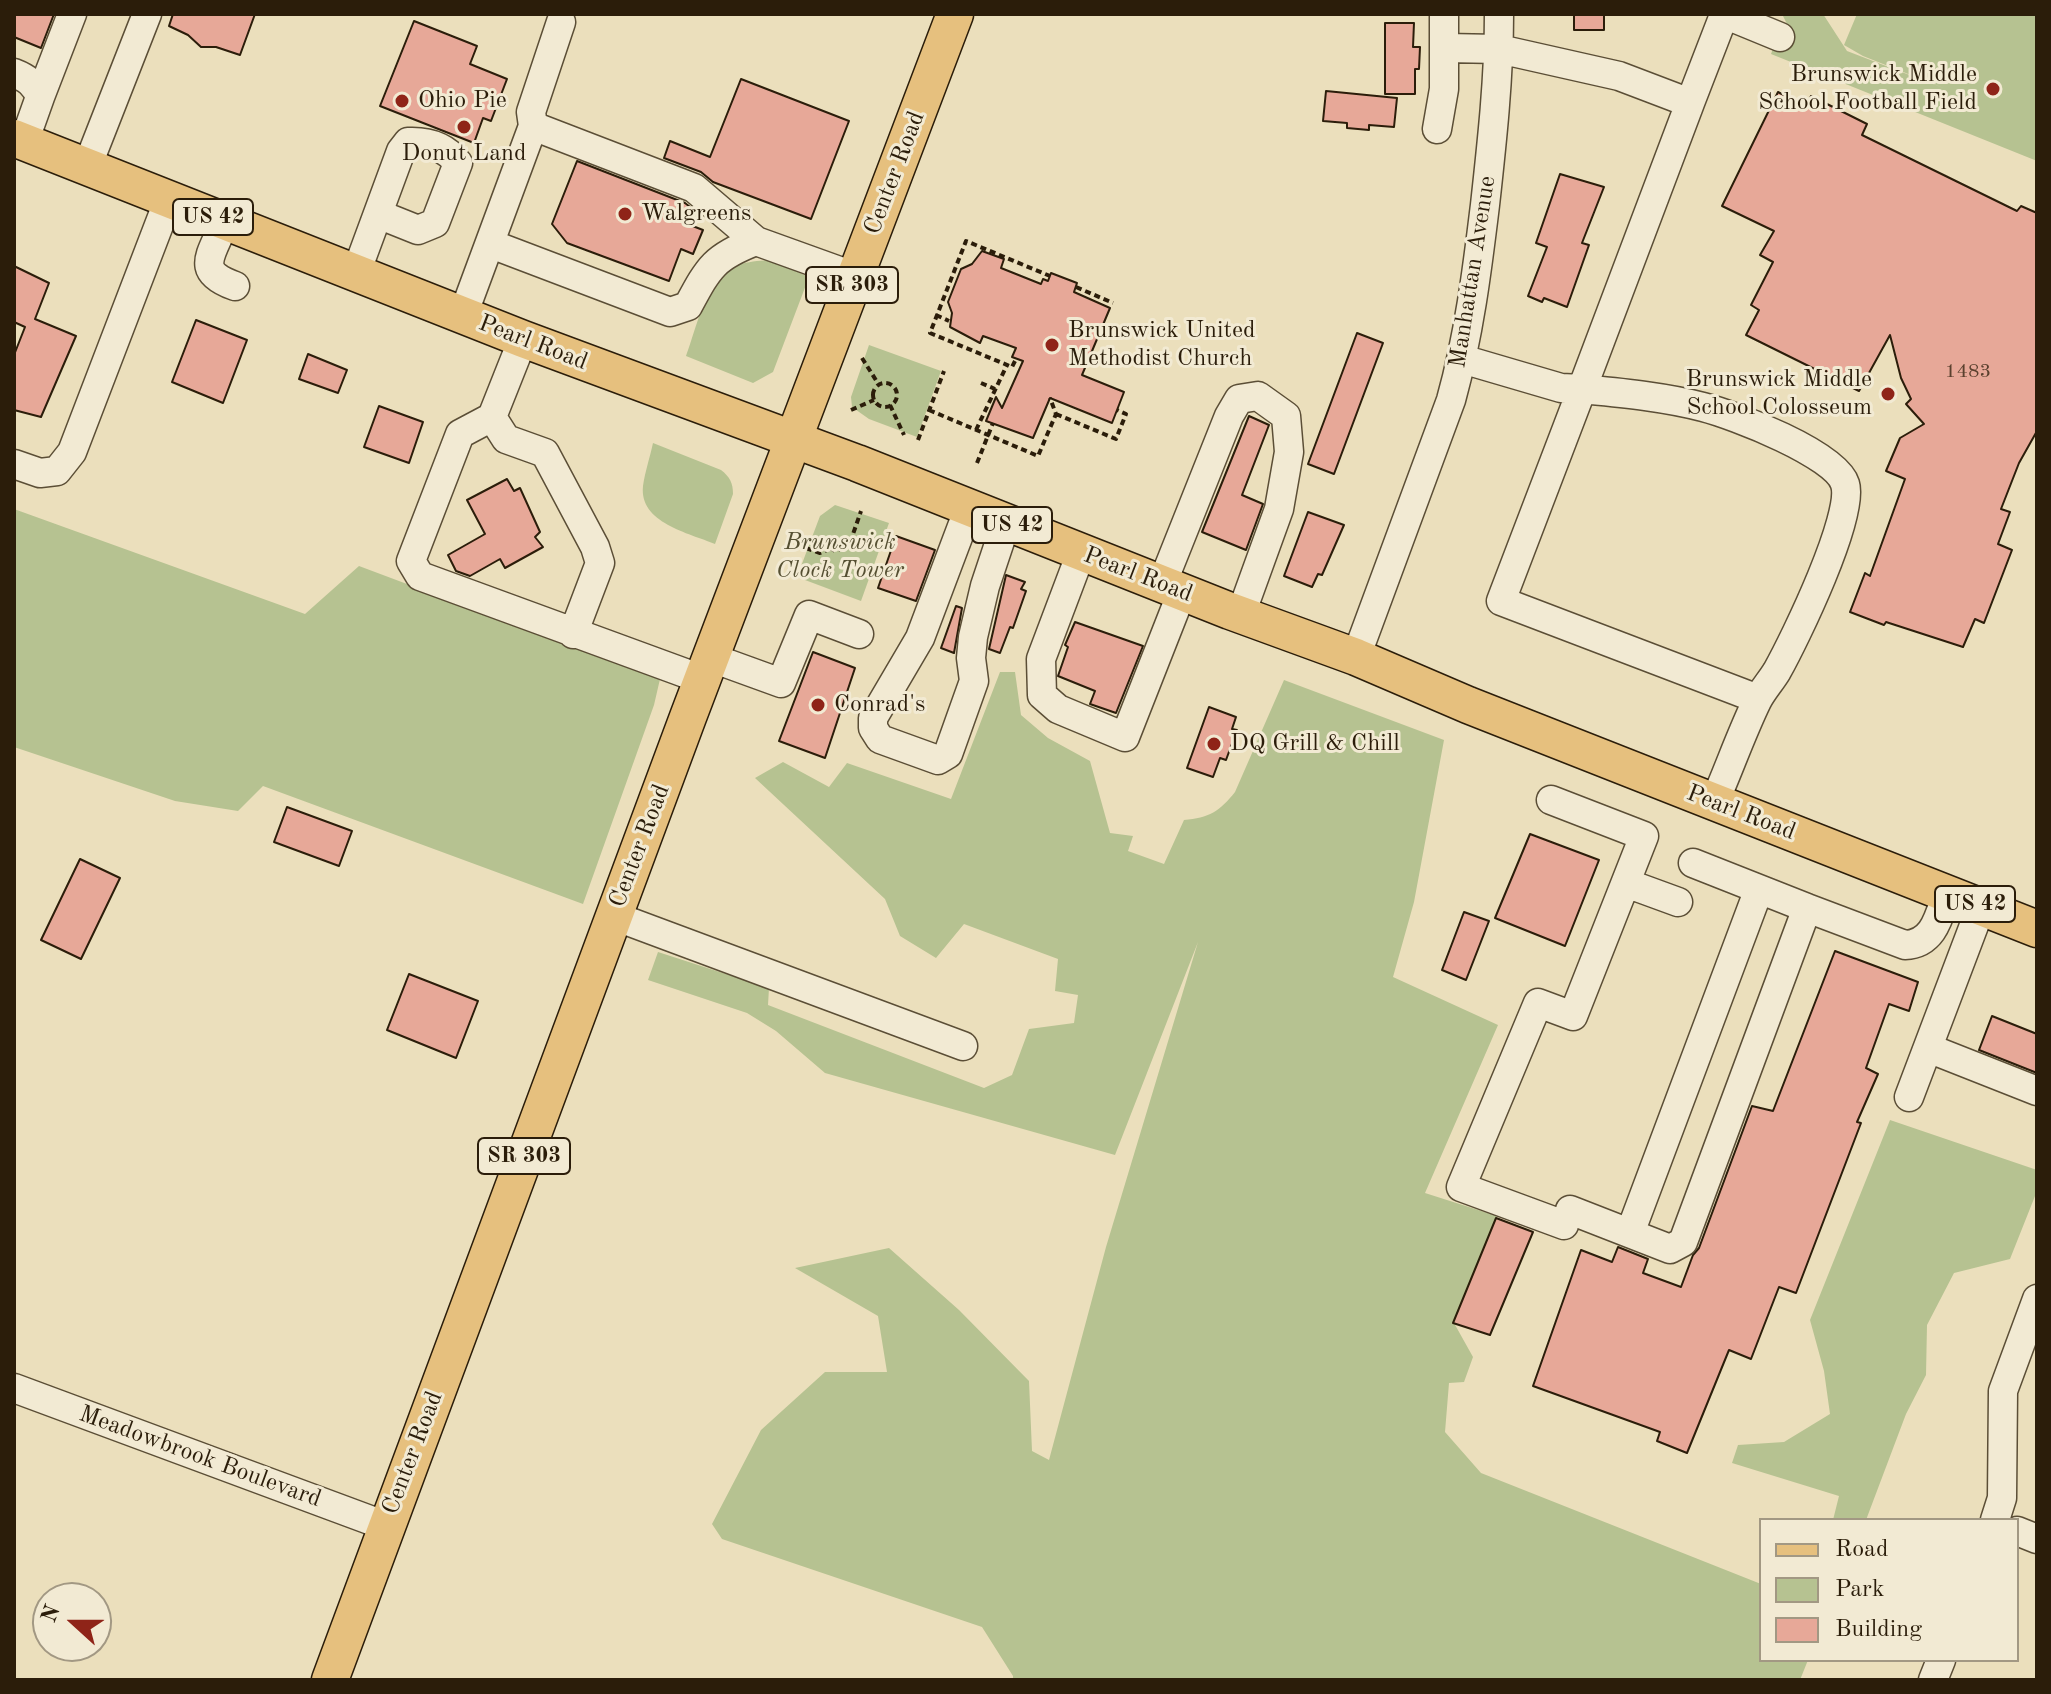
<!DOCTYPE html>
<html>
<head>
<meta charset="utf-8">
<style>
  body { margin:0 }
  #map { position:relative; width:2051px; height:1694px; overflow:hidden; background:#ebdfbc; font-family:"Old Standard TT",serif }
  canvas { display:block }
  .frame { position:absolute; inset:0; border:16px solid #2b1d0a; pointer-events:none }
  .legend { position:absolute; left:1759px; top:1518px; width:260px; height:144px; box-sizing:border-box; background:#f2ead3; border:2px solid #a29883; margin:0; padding:10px 14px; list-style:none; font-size:24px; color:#2b1d0a }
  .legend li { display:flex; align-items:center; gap:16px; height:40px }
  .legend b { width:40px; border:2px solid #a29883 }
  .north { position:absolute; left:32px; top:1582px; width:80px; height:80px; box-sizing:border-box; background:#f2ead3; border:2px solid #a29883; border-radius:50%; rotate:291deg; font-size:22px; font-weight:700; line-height:32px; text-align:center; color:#2b1d0a }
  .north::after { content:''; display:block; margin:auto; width:28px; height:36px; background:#8f2418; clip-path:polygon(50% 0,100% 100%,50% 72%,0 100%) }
</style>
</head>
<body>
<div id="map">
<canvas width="2051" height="1694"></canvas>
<div class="frame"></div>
<ul class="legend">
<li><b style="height:10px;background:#e6c07e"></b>Road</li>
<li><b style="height:22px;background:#b6c291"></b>Park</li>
<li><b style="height:22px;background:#e7a898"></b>Building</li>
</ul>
<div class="north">N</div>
</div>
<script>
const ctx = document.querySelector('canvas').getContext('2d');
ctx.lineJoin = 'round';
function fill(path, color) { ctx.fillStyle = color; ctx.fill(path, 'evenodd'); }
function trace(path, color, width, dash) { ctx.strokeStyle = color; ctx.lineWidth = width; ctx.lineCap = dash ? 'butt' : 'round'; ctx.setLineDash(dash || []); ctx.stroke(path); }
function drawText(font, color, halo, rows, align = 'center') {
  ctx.font = font + ' "Old Standard TT",serif'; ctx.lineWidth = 6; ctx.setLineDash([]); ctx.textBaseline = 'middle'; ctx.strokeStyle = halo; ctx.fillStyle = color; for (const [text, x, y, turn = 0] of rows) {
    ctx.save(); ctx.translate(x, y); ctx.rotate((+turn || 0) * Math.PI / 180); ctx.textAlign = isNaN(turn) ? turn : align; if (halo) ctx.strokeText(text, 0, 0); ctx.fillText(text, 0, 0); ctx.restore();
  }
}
const green = new Path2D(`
  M1782 14H1823L1847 51 1946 89 1863 56 1844 45 1857 14H2037V161L1771 54 1781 27 1790 30Z
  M771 260 809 277 773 372 753 383 686 356C692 340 707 287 716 277 730 263 753 261 771 260Z
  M869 345 941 371 917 437 869 419 852 407 851 397Z
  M653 443 721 470C730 477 733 483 733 494L715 544C689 533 639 523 643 486 645 472 650 457 653 443Z
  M835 505 889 523 861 601 797 577 820 516Z
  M14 509 305 614 359 566 660 679 654 705 583 904 263 786 238 811 175 801 14 747Z
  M1000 672H1015L1021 715 1048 738 1090 761 1110 833 1133 836 1128 851 1164 864 1184 820C1209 818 1220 811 1235 792L1284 680 1444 740 1414 902 1393 977 1498 1025 1425 1193 1497 1216 1454 1323 1473 1357 1464 1382 1449 1383 1445 1432 1481 1473 1761 1584V1660H1808L1800 1680H1013V1676L982 1627 722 1539 712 1524 761 1430 825 1372H887L878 1316 795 1268 889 1248 959 1310 1029 1381 1032 1451 1049 1460 1106 1247 1198 942 1115 1155 825 1073 776 1031 747 1013 648 980 658 952 769 988 768 1005 984 1088 1012 1075 1029 1029 1074 1023 1078 995 1055 991 1058 959 964 924 936 958 900 936 885 899 755 778 783 762 829 787 847 763 951 799Z
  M1890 1120 2037 1170V1191L2010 1259 1954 1273 1927 1325 1926 1375 1906 1414 1866 1520H1833L1839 1496 1732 1463 1738 1445 1784 1442 1830 1414 1824 1371 1810 1320Z`);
const building = new Path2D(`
  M14 14H54L41 48 14 37Z
  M173 14H255L240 55 216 47H201L188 35 169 26Z
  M1574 14H1604V30H1574Z
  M414 21 477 46 470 64 507 79 491 121 483 118 474 143 380 106Z
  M1385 23H1414L1413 47H1420L1419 69H1415V94H1385Z
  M741 79 849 121 811 219 713 182 701 172 664 158 670 141 710 157Z
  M1326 91 1397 98 1394 127 1369 125V130L1347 128V123L1323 121Z
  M1778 92 1806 107 1811 96 1867 124 1862 135 2017 211 2021 206 2037 213V431L2019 463 2001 509 2010 512 1998 544 2012 550 1984 623 1975 619 1963 647 1886 622 1884 625 1850 612 1865 573 1870 576 1905 479 1886 471 1900 438 1924 424 1906 404 1911 399 1901 378 1890 335 1859 391 1746 335 1759 310 1751 305 1773 262 1760 255 1774 231 1722 206Z
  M577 161 685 203 695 211 690 225 703 230 693 254 681 249 669 281 567 243 552 224Z
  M1560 174 1604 187 1582 243 1589 245 1567 307 1544 298 1542 302 1528 296 1547 247 1536 243Z
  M982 251 1004 259 1001 268 1041 284 1043 279 1048 281 1051 273 1077 283 1074 292 1110 308 1082 375 1124 392 1112 423 1050 398 1033 438 986 421 996 397 1002 408 1023 361 1012 357 1016 348 983 336 980 343 950 327 952 313 948 302 961 269 972 264Z
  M14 266 49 283 35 319 76 336 41 417 14 410V355L25 327 14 322Z
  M196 320 247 340 223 403 172 382Z
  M1357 333 1383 343 1334 474 1308 464Z
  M308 354 347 370 338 393 299 379Z
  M379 406 423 422 409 463 364 447Z
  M1249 416 1269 425 1242 495 1263 504 1246 550 1202 532Z
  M507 479 514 491 520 488 540 532 535 537 543 547 505 568 500 559 470 576 456 571 448 555 485 534 467 500Z
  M1308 512 1344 525 1322 575 1318 574 1312 587 1284 576Z
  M896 536 935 550 916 601 878 588Z
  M1006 575 1025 582 1021 589 1026 591 1013 628 1010 627 1000 653 989 649Z
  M956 606 962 608 954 653 941 648Z
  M1075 622 1143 646 1116 713 1090 704 1095 691 1058 676 1068 647 1065 645Z
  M813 652 855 668 825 758 779 741Z
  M1209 707 1236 717 1232 729 1237 730 1226 760 1220 758 1213 777 1187 768Z
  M287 807 352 831 339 866 274 842Z
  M1530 834 1599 860 1565 946 1495 918Z
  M80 859 120 878 81 959 41 940Z
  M1464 912 1489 921 1466 980 1442 970Z
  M1835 951 1918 982 1909 1011 1889 1004 1866 1068 1878 1074 1857 1122 1861 1123 1796 1293 1779 1287 1751 1359 1729 1350 1687 1453 1657 1441 1660 1432 1533 1386 1581 1250 1612 1262 1618 1247 1648 1259 1643 1273 1681 1287 1693 1255 1699 1248 1752 1106 1773 1111Z
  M409 974 478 1001 456 1058 387 1030Z
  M1992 1016 2037 1034V1073L1979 1050Z
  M1496 1218 1533 1232 1490 1335 1453 1323Z`);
const path = new Path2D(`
  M1076 287 1113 303
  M936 315 949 321
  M862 358 879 385
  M1015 361 1012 367 930 333 966 241 1050 276
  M981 383 995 389
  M873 395a12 12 0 1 1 24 0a12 12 0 1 1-24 0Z
  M890 405 904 435
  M851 410 874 400
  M929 410 1038 456 1056 414 1050 398
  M1056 414 1116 439 1126 414 1117 410
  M976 430 1007 365
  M918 440 944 371
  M977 463 993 423
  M832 547a4 4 0 1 1 8 0a4 4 0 1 1-8 0Z
  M840 546 851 540 861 511
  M806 548 820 553 832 548`);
const minor = new Path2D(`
  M1724 14 1780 37
  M1446 48 1499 49 1619 76 1690 103 1582 389C1622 393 1665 397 1703 407 1734 415 1836 454 1845 484 1855 515 1795 639 1777 671 1771 681 1762 691 1757 701 1741 734 1729 769 1714 803
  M14 73C27 78 35 84 40 97L24 142
  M40 97 72 14
  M1690 103 1724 15
  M533 126 694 188 756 241
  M1437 129 1444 89V14
  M87 167 147 14
  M225 221C212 255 193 271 235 286
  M491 244 670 312 688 306C709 267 714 257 756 241L856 277
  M356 273 401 151 408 142C429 141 446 147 458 163L435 223 418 230 378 214
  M463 315 533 126 531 112 561 22
  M523 339 492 417 460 434 411 561 420 576 704 680
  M1462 359 1561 388 1582 389 1501 601 1758 699
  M492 417 506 439 545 453 595 547 600 563 573 634
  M14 464 40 473 57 471 72 452 169 199
  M969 508 920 638 873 718V728L880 739 938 760 948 754 974 681 971 658 973 637 985 586 1006 523
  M1081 553 1041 659 1042 695 1058 709 1125 737 1182 592
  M1162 584 1229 416 1239 399 1258 396 1286 416 1289 452 1279 509 1241 614
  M1356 657 1451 400C1469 335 1477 271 1485 205 1492 142 1499 78 1499 14
  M712 658 781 683 809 615 859 634
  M1551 800 1644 836 1573 1016 1538 1003 1461 1187 1564 1225
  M1693 863 1807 908
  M1626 883 1678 902
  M614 916 963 1046
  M1928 1048 2037 1091
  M1909 1097 1981 907
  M1570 1210 1670 1249 1683 1242 1807 908 1905 945C1934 944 1939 916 1947 893
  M1630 1233 1759 889
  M14 1388 386 1526
  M1995 1520 2002 1498 2003 1391 2037 1299
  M2017 1531 2037 1539
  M1933 1680 1941 1660`);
const major = new Path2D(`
  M14 138 523 339 857 463 1230 611 1356 657 1468 705 2037 929
  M330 1680 688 717 955 14`);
const markers = [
  [1993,89,8,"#8f2418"],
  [402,101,8,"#8f2418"],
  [464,127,8,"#8f2418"],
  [625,214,8,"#8f2418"],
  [1052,345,8,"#8f2418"],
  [1888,394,8,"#8f2418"],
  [818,705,8,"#8f2418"],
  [1214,744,8,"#8f2418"]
];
const numberNames = [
  ["1483",1968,372]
];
const shields = [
  [213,217,80],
  [852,285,92],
  [1012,525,80],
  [1975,904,80],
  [524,1156,92]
];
const shieldNames = [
  ["US 42",213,217],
  ["SR 303",852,285],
  ["US 42",1012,525],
  ["US 42",1975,904],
  ["SR 303",524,1156]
];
const poiNames = [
  ["Brunswick Middle",1977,75,"right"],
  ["School Football Field",1977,103,"right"],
  ["Ohio Pie",418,101],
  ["Donut Land",464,154,"center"],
  ["Walgreens",641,214],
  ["Brunswick United",1068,331],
  ["Methodist Church",1068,359],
  ["Brunswick Middle",1872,380,"right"],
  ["School Colosseum",1872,408,"right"],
  ["Conrad's",834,705],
  ["DQ Grill & Chill",1230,744]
];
const streetNames = [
  ["Center Road",895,173,-69],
  ["Manhattan Avenue",1473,272,-81],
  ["Pearl Road",533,343,21],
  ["Pearl Road",1138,575,21],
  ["Pearl Road",1741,813,21],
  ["Center Road",640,846,-69],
  ["Center Road",413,1453,-69],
  ["Meadowbrook Boulevard",200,1457,20]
];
const parkNames = [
  ["Brunswick",840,543],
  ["Clock Tower",840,571]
];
fill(green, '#b6c291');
fill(building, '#e7a898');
trace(building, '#2b1d0a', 2);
trace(minor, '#5b4e36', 31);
trace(major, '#2b1d0a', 39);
trace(path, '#2b1d0a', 4, [6, 4]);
trace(minor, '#f2ead3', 28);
trace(major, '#e6c07e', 36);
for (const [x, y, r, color] of markers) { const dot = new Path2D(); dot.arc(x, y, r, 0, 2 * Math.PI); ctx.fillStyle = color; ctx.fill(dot); trace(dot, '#f2ead3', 3); }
drawText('20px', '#5a402e', null, numberNames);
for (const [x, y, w] of shields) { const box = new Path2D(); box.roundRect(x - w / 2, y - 18, w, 36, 6); ctx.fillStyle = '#f2ead3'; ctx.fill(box); trace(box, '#2b1d0a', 2); }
drawText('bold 22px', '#2b1d0a', null, shieldNames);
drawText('24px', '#2b1d0a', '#f2ead3', poiNames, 'left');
drawText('24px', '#2b1d0a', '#f2ead3', streetNames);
drawText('italic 24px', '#554f32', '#f2ead3', parkNames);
</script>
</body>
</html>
